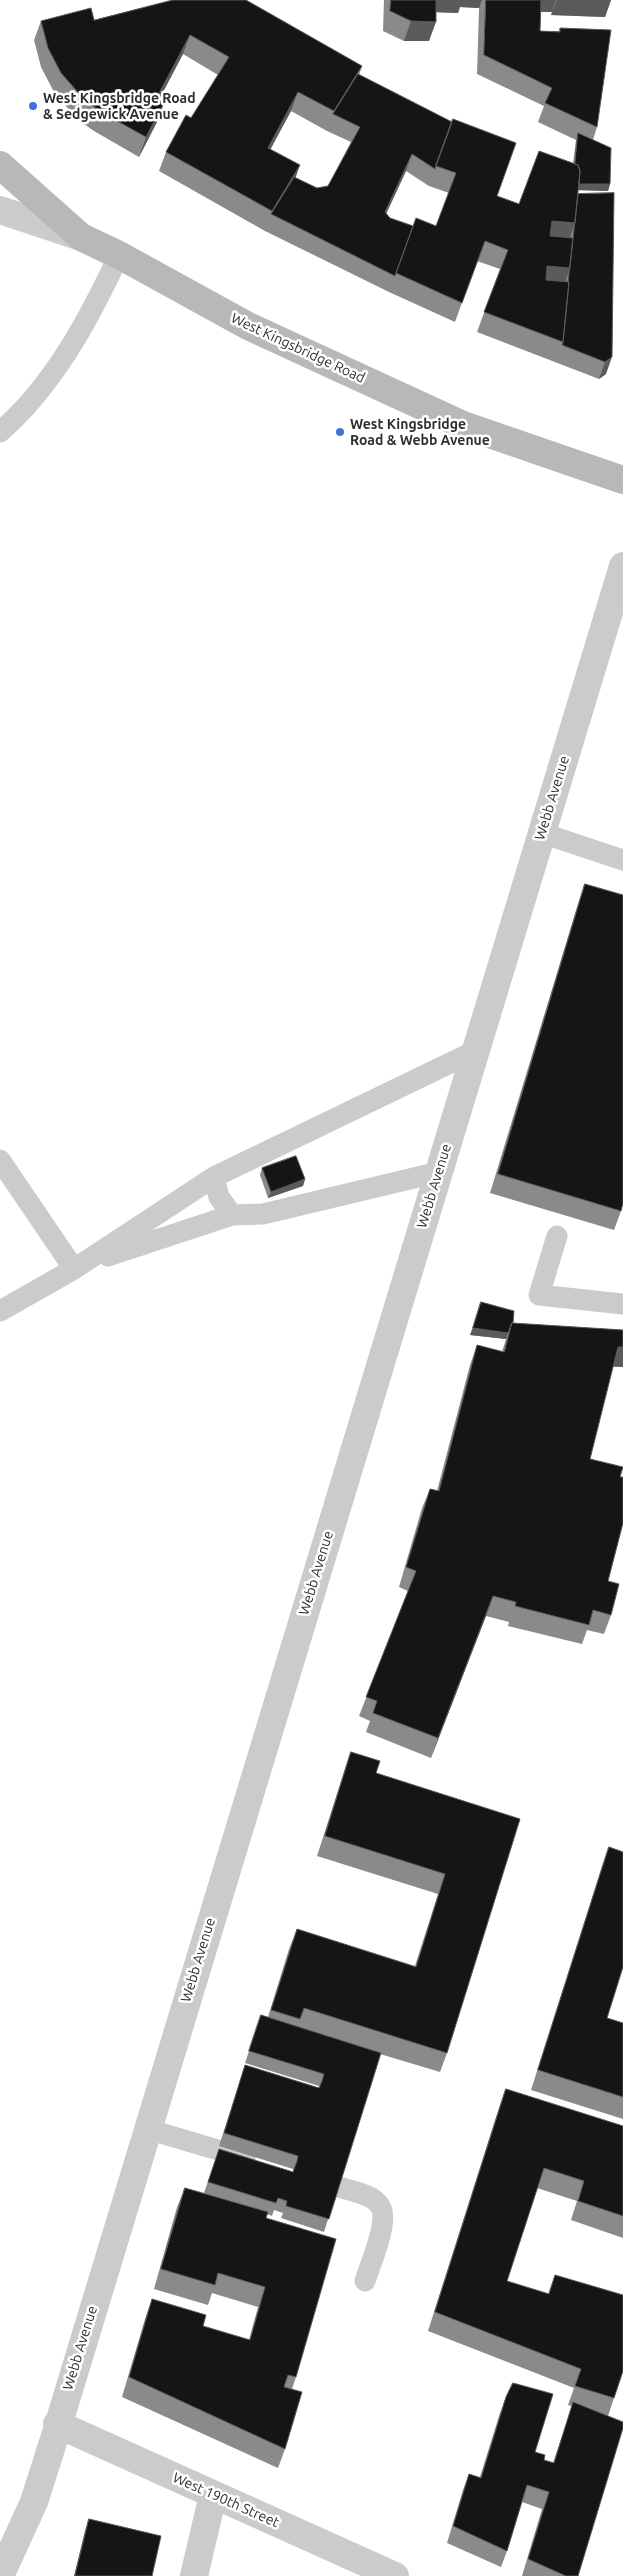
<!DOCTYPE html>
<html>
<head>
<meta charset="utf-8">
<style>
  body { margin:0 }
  canvas { display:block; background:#fff }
</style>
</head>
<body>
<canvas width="623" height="2576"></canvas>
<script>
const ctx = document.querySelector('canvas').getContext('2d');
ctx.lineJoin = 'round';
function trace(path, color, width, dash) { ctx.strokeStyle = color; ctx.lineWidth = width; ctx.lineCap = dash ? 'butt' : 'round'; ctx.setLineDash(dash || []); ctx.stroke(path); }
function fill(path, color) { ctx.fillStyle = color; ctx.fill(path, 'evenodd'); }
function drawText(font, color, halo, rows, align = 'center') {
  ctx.font = font + ' Ubuntu,sans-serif'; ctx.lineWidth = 5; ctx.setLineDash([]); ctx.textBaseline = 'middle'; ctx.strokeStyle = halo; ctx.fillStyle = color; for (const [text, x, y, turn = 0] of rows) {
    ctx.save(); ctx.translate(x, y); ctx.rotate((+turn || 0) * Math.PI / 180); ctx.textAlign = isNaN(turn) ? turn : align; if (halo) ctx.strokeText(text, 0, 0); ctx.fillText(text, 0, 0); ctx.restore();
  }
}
const service = new Path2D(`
  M0 432C54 385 89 319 119 255
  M542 833 623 860
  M0 1160 74 1269
  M214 1177 219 1197 232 1215
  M557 1236 539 1295 623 1304
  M108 1256 232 1215 263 1214 439 1172
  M0 1311 74 1269 214 1177 475 1051
  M147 2129 245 2158
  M339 2187C351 2191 373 2194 380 2206 390 2220 370 2265 365 2281`);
const minor = new Path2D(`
  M57 2424 395 2576
  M0 2576 34 2502 55 2436 623 566
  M194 2576 213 2495`);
const tertiary = new Path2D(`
  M0 210 81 237`);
const secondary = new Path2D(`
  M0 165 81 237 119 255 248 326 463 425 623 480`);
const wall = new Path2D(`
  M173 0 362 66 359 75 497 196 519 204 573 164 576 140 538 122 544 106 477 74 479 8 460 7 458 13 436 12 429 41H404L383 31 384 0H611L605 17 551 15 552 12H541L540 31H559L560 28 597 127 593 140 610 184 608 191 578 190V194L614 193 606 374 599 379 477 332 500 269 477 261 455 322 389 292 265 231 159 171 166 152 191 118 218 75 183 54 159 100 164 103 157 122 139 157 94 131 77 119 54 92 41 67 34 40 41 21 94 20ZM291 111 327 131 351 142 328 186 317 188 296 178 270 149ZM406 171 429 186 449 193 436 226H413L390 218 386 214Z
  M585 884 621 1211 614 1230 490 1193 578 904Z
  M262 1168 305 1179 303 1186 268 1198 260 1175Z
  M479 1309 513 1323 623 1330V1367H613L590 1459 620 1477 608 1581 611 1615 604 1634 587 1630 582 1644 508 1626 509 1622 486 1616 431 1758 366 1732 370 1721 359 1716 408 1591 399 1587 422 1508 430 1489 437 1491 470 1365 477 1345 502 1352 506 1339 470 1335Z
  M351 1752 376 1773 520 1819 447 2053 440 2072 380 2054 324 2232 281 2218 283 2213 274 2210 272 2216 267 2214 266 2218 296 2377 292 2389 285 2449 278 2468 122 2397 145 2319 152 2299 203 2326 249 2340 258 2307 212 2293 208 2305 154 2289 177 2207 185 2188 204 2193 219 2149 293 2172V2169L219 2146 245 2065 319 2088V2086L245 2063 261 2015 268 2017 289 1949 297 1929 415 1966 438 1894 317 1856 344 1772Z
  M609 1847 607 2018 623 2023V2119L531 2090 602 1867Z
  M506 2089 623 2126V2238L571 2220 577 2201 537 2188 507 2281 548 2294 555 2275 614 2398 608 2416 578 2576H522L542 2509 522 2502 507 2551 501 2567 447 2543 463 2490 469 2474 480 2477 500 2413 506 2397 535 2452 544 2460 553 2463 572 2406 568 2405 574 2388 428 2331 499 2108Z
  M89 2519 152 2576H74L85 2531Z`);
const shadedWall = new Path2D(`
  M434 0H482L479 8 460 7 458 13 429 12Z
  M539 0H556L552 12H534Z
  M557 0H611L605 17 551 15Z
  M411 21 436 22 429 41H404Z
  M190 35 183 54 149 118 156 99Z
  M298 92 291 111 261 167 268 148Z
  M164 103 157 122 139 157 146 137Z
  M412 154 406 171 379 229 385 212Z
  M300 165 293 185 271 214 272 211Z
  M575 184H610L608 191 573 190Z
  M552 221 575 223 568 243 545 240Z
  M547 266 570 268 563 288 540 286Z
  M612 357 606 374 599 379 605 362Z
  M305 1179 303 1186 268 1198 271 1192Z
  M473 1328 508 1333 506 1339 470 1335Z
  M618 1347H623V1367L611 1366Z
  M493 1596 486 1616 431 1758 438 1738Z`);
const building = new Path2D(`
  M173 0H246L362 66 334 111 298 92 268 148 300 165 272 211 166 152 186 115 191 118 229 57 190 35 156 99 164 103 146 137 101 112 84 99 61 73 48 48 41 21 91 8 94 20Z
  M391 0H436V22L411 21 390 11Z
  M486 0H541L540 31 560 32V28L611 30 597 127 545 103 552 88 484 55Z
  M358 74 452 122 435 169 412 154 385 212 390 218 413 226 395 276 271 214 294 177 317 188 328 186 360 127 333 114Z
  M453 119 516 143 497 196 519 204 539 151 578 165 580 171 575 223 552 221 550 236 573 238 570 268 547 266 546 280 569 282 563 342 484 312 508 250 485 241 462 303 396 273 416 218 436 226 456 173 436 166Z
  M578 133 611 148 610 184H579L580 171 578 165 575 164Z
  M614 193 612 357 605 362 562 345 563 342 569 282H568L578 194Z
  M585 884 623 895V1203L621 1211 498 1174Z
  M296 1156 305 1179 271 1192 262 1168Z
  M481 1302 514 1311 513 1323H512L508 1333 473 1328Z
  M512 1323 623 1330V1347H618L590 1459 623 1467 620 1477H623V1523L608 1581 619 1584 611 1615 593 1610 589 1625 515 1606 516 1602 493 1596 438 1738 373 1713 377 1701 366 1697 416 1571 406 1567 430 1489 439 1491 477 1345 504 1352Z
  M351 1752 380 1761 376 1773 520 1819 447 2053 304 2008 300 2019 271 2010 297 1929 416 1967 445 1874 325 1836Z
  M609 1847 623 1852V1967L607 2018 623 2023V2097L538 2070Z
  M261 2015 381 2053 329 2219 286 2206 287 2201 278 2198 276 2203 208 2182 219 2149 293 2172 297 2161 298 2156 224 2133 245 2065 319 2088 322 2081 324 2074 249 2051Z
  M506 2089 623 2126V2216L578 2201 584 2181 544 2168 507 2281 549 2294 555 2275 623 2295V2371L614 2398 575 2386 581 2369 435 2312Z
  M185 2188 268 2212 266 2218 336 2239 296 2377 288 2375 284 2387 302 2392 285 2449 129 2377 152 2299 206 2315 203 2326 250 2340 265 2287 218 2273 215 2285 161 2269Z
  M513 2383 553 2394 535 2452 545 2455 544 2460 554 2463 573 2402 623 2422V2428L578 2576H566L528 2559 549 2492 527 2485 507 2551 453 2526 469 2474 481 2478 506 2397Z
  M89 2519 161 2536 152 2576H75Z`);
const markers = [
  [33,106,5,"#3d74d7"],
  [340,432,5,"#3d74d7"]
];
const poiNames = [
  ["West Kingsbridge Road",43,98],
  ["& Sedgewick Avenue",43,114],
  ["West Kingsbridge",350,424],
  ["Road & Webb Avenue",350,440]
];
const streetNames = [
  ["West Kingsbridge Road",298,348,25],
  ["Webb Avenue",552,798,-73],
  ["Webb Avenue",434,1186,-73],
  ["Webb Avenue",316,1573,-73],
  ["Webb Avenue",198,1960,-73],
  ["Webb Avenue",80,2348,-73],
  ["West 190th Street",226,2500,24]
];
trace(service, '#cbcbcb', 21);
trace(minor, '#cbcbcb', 28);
trace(tertiary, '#cbcbcb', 28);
trace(secondary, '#b8b8b8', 28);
fill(wall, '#8a8a8a');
fill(shadedWall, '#5b5b5b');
fill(building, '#151515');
trace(building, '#5b5b5b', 1);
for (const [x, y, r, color] of markers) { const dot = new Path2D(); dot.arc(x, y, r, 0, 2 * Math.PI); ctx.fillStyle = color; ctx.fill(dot); trace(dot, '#fff', 2); }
drawText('bold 14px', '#2e2e2e', '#fff', poiNames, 'left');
drawText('14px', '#2e2e2e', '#fff', streetNames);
</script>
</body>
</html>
